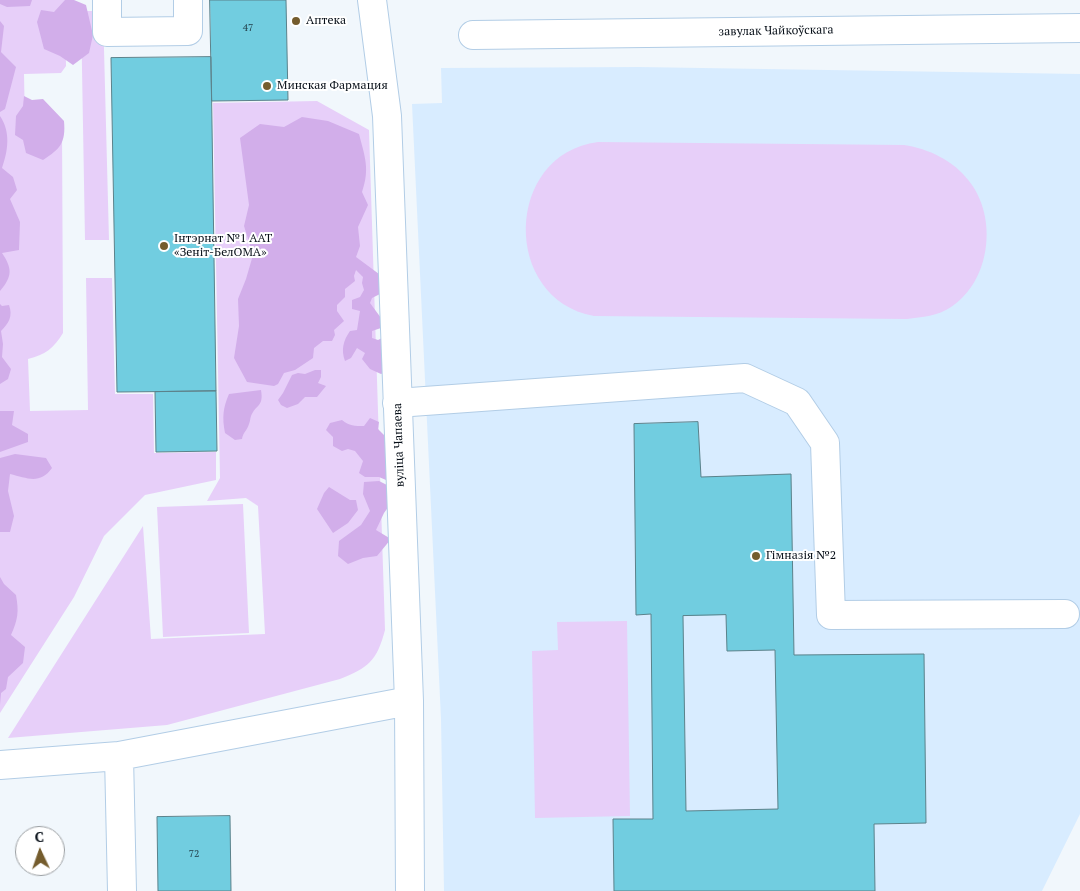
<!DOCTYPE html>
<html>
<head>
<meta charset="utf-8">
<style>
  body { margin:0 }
  #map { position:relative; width:1080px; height:891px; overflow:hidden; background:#f1f7fc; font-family:"PT Serif",serif }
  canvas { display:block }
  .north { position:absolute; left:15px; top:826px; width:50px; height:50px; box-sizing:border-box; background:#fff; border:1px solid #9b9fa2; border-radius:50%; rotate:357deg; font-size:14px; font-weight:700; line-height:20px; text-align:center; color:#060e17 }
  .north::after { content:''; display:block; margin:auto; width:18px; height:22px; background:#745c2d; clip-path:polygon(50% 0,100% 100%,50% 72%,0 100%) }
</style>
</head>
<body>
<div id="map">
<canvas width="1080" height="891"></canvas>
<div class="north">С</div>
</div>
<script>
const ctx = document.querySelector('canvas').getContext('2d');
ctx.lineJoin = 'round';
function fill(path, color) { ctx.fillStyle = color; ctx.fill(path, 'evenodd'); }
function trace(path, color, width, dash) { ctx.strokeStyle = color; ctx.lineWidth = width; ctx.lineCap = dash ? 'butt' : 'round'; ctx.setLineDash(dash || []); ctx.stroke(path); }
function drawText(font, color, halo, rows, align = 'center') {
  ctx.font = font + ' "PT Serif",serif'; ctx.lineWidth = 4; ctx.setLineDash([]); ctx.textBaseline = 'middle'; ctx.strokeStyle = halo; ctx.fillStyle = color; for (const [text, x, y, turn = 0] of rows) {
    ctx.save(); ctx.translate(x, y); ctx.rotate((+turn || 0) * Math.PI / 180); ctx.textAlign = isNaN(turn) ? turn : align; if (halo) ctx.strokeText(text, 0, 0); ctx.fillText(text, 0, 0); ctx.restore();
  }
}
const built = new Path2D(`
  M639 67 1080 74V814L1042 891H444L441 719 412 104 442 103 441 68Z`);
const green = new Path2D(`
  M0 0H65L66 66 61 73 24 74 25 127H62L63 333C54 348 45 355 28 359L30 411 88 410 86 278H112L115 394H153L154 453 216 452V480L145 495 104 536 74 597 0 713Z
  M81 11H103L109 240H85Z
  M317 101 369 130 385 630C377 661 368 668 340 679L167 725 8 738 143 526 151 639 265 634 258 506 246 498 207 501 220 478 213 103Z
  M598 142 904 145C929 149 953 160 969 181 998 217 991 281 951 307 938 316 922 317 907 319L594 316C501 299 504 154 598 142Z
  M243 504 249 633 163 637 157 507Z
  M627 621 630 816 535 818 532 651 558 650 557 622Z`);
const forest = new Path2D(`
  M0 0H32L30 6 7 7 0 4Z
  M65 0H74L86 5 93 35 89 53 73 65 60 56 44 49 37 22 41 10 54 12Z
  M0 21 4 26 1 52 16 67 5 109 0 112Z
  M24 96 32 100 43 99 64 121C66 143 60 149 43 160L26 153 23 140 15 135 16 116 23 106Z
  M0 116C11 132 8 151 2 168L13 177 17 190 10 199 20 222 19 250 2 253C12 268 13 276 0 291Z
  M302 117 328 121 359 134C365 157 370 169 362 192L368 205 358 227 360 246 356 257 379 274 380 294 372 298 370 303 384 322V327L372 331V338L378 340 384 337 391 343 382 353 388 360 386 372 381 374 370 369 362 359 365 353 357 348 351 358 345 361C341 350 343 341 350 331L357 330 360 311 352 309V300L360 297 364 290 362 283 363 277 356 270 354 276 355 281 345 289V297L337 305V311L344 321 334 330 335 335 332 341H323L314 348 313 358 295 370 284 373 278 384 274 386 247 382 234 358 239 326 238 299 246 279 253 255 244 226 249 205 240 138 260 124 284 127Z
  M0 304 2 306 9 305C13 316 9 323 1 331L3 344 2 357 11 369 8 379 0 384Z
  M315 370H321V377L318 383 326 386 317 397H305L298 404 287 408 281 405 278 400 283 393 292 375 298 373 305 374Z
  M261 390C264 407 256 404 251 416 250 419 250 422 249 424 247 431 243 432 242 439L235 440 225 433C222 417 223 408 229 394Z
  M0 411H14L12 425 28 434V442L0 452Z
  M370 418 379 422 378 429 391 442 393 483 379 477H365L359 473 363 461 355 451 348 449 342 451 333 446V437L326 430 330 423 342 420C349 426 355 426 364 426Z
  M15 454 46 458 52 468C40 485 27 478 10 474L8 491 14 516 10 532H0V458Z
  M379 481 393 488 394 499 384 513 376 530 391 539 377 556 363 558 348 564 338 556 339 541 361 525 370 511 363 494 364 482Z
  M329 487 350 500H356L358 510 348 523 333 533 317 509 324 493Z
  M0 577 4 584 16 595C19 612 18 619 11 635L25 647 23 663 8 677 6 689 1 693 0 705Z`);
const building = new Path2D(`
  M210 0H286L288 100 212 101Z
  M211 57 216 391 117 392 111 58Z
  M216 391 217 451 156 452 155 392Z
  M698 422 701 477 791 474 794 655 924 654 926 823 874 824 875 891H614L613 819H653L651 614 636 615 634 424ZM726 615 727 651 775 650 778 809 686 811 683 616Z
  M230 816 231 891H158L157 817Z`);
const minor = new Path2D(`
  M107 0V32L188 31V0
  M372 0 387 116 409 701 410 891
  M473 35 1080 28
  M397 403 745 378 797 402 825 443 831 615 1065 614
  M119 756 122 891
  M0 765 119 756 409 701`);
const markers = [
  [296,21,5,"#745c2d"],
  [267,86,5,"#745c2d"],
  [164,246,5,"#745c2d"],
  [756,556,5,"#745c2d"]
];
const numberNames = [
  ["47",248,28],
  ["72",194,854]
];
const poiNames = [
  ["Аптека",306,21],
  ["Минская Фармация",277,86],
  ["Інтэрнат №1 ААТ",174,239],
  ["«Зеніт-БелОМА»",174,253],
  ["Гімназія №2",766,556]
];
const streetNames = [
  ["завулак Чайкоўскага",776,31,-1],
  ["вуліца Чапаева",399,445,-92]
];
fill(built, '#d8ecff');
fill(green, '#e7cff9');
fill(forest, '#d2aeea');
fill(building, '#71cde0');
trace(building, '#5b828b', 1);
trace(minor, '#b2cde6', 30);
trace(minor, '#fff', 28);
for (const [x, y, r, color] of markers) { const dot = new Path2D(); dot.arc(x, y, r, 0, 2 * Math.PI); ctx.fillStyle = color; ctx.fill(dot); trace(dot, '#fff', 2); }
drawText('10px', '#213e49', null, numberNames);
drawText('12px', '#060e17', '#fff', poiNames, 'left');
drawText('12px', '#060e17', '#fff', streetNames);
</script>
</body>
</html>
